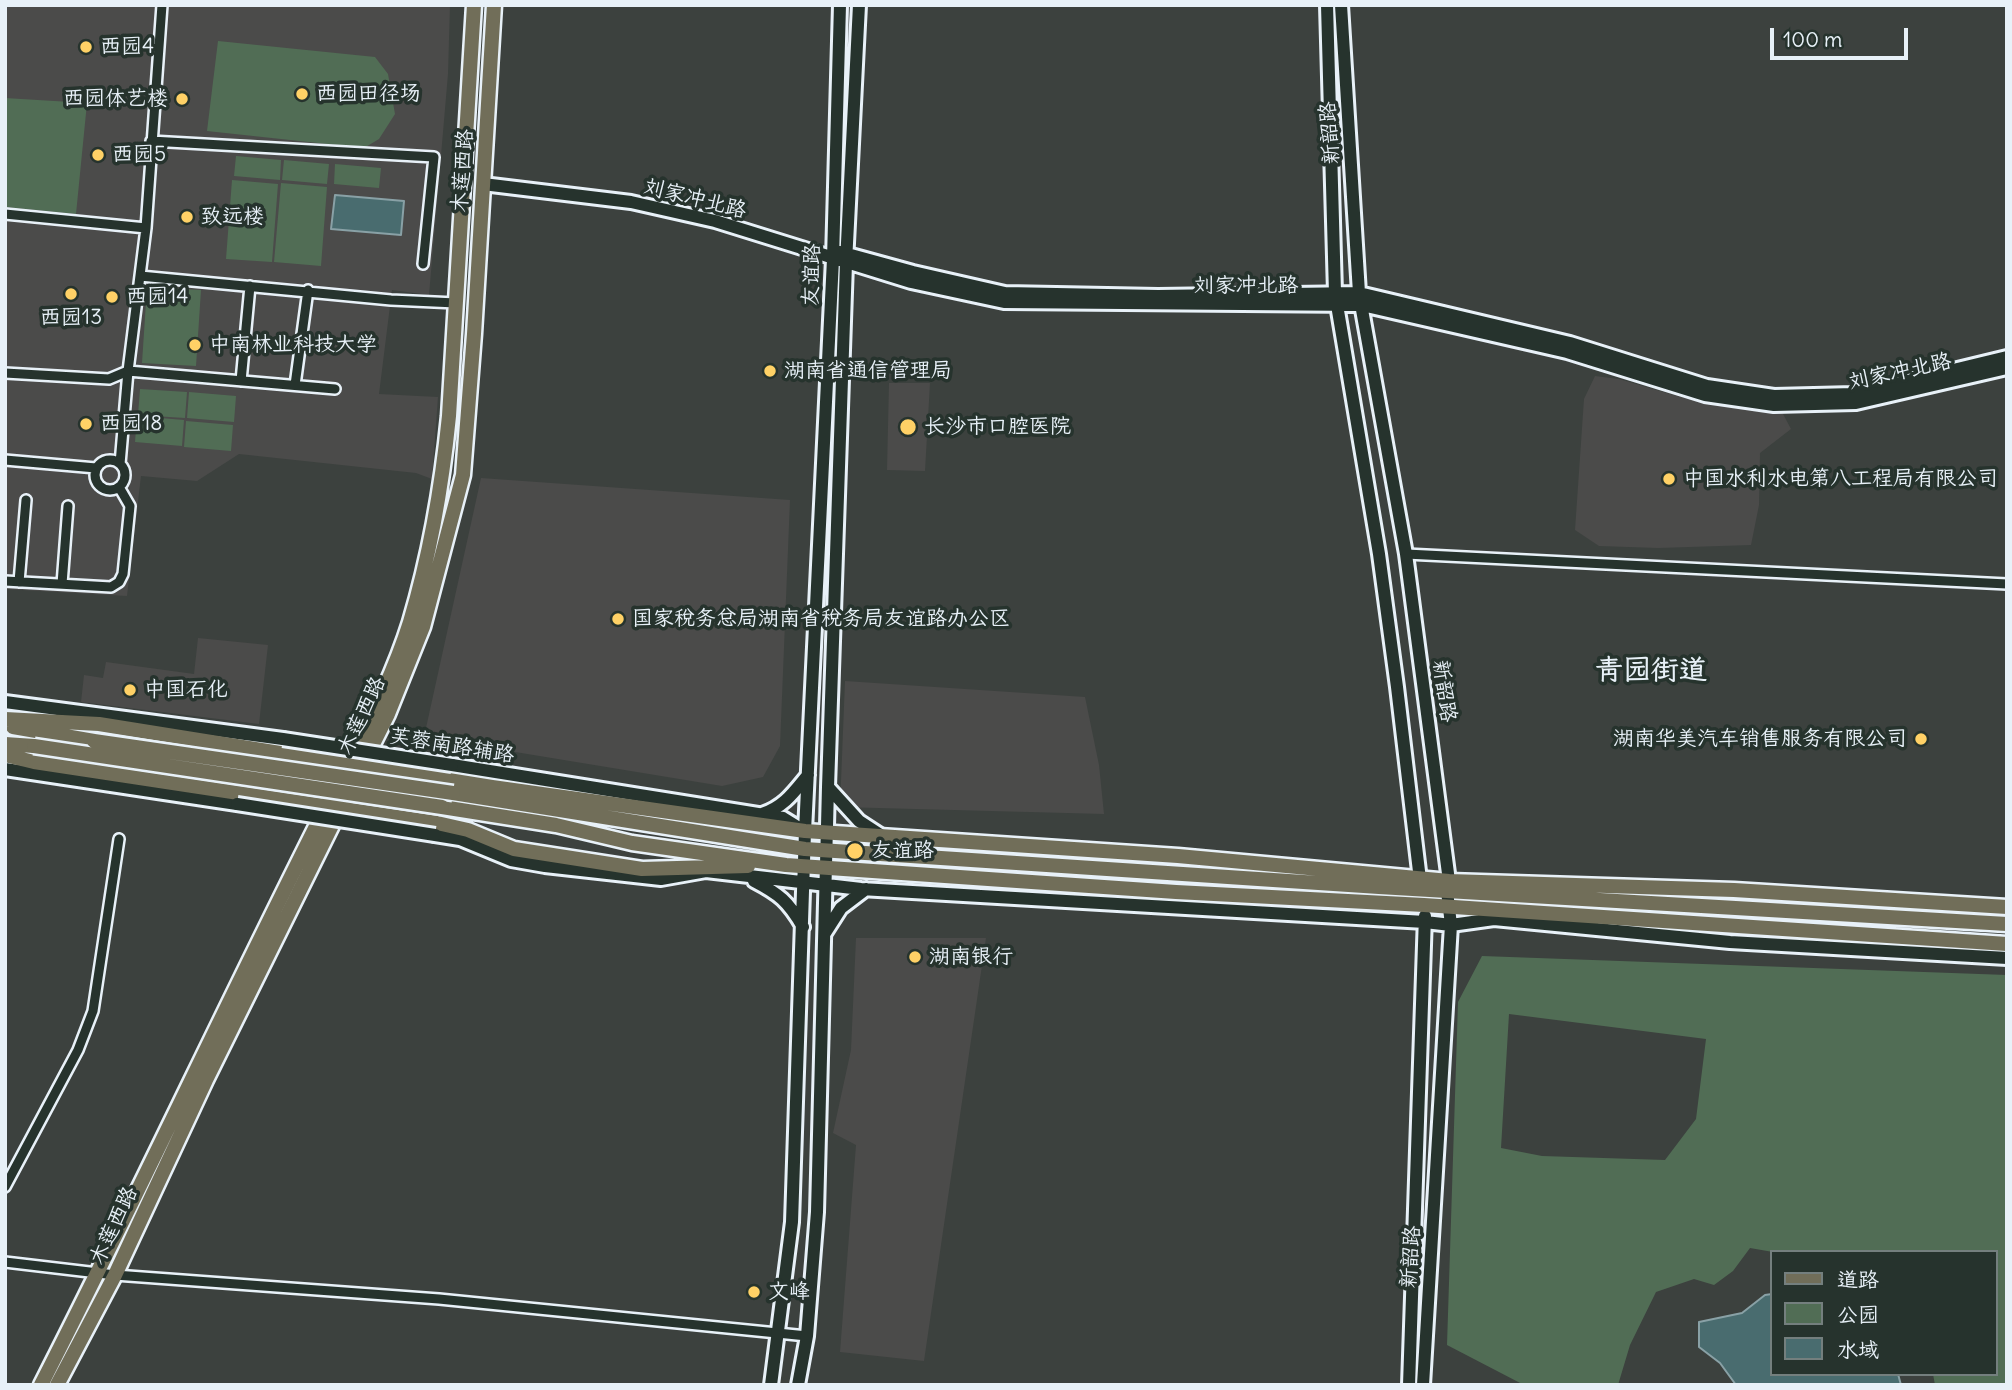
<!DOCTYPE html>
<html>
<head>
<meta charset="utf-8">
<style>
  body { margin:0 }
  #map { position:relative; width:2012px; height:1390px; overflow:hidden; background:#3c413e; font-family:Delius,"LXGW WenKai TC",sans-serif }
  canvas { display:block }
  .frame { position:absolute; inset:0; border:7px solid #e8f1f8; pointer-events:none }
  .legend { position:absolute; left:1770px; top:1250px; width:228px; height:126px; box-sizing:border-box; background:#26332d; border:2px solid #747f7e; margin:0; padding:9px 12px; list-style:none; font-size:21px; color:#e8f1f8 }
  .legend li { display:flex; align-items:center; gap:14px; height:35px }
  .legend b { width:35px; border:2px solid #747f7e }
  .scale { position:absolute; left:1770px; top:28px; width:138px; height:32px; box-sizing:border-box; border:4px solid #e8f1f8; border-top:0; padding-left:9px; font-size:21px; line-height:24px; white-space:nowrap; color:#e8f1f8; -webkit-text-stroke:5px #26332d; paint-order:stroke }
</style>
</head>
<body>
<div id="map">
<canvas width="2012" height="1390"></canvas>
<div class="frame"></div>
<ul class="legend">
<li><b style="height:9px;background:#716e59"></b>道路</li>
<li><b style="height:19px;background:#516d55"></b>公园</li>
<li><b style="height:19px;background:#496c6f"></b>水域</li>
</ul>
<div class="scale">100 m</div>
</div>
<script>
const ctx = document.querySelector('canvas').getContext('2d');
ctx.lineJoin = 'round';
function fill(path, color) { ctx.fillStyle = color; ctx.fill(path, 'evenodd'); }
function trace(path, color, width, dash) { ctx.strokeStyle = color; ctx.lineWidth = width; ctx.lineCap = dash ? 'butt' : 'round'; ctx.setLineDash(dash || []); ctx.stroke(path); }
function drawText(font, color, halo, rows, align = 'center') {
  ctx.font = font + ' Delius,"LXGW WenKai TC",sans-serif'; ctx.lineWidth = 7; ctx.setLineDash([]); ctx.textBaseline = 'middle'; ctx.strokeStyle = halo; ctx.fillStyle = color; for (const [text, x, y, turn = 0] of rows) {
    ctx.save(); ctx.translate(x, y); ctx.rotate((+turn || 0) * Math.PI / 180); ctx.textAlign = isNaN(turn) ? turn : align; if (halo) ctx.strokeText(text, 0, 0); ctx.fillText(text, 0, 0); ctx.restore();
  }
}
const built = new Path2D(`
  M5 5H450L448 74 429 295 392 290 379 394 438 397 432 479 416 473 239 454 197 481 141 476 127 596 5 589Z
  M1595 376 1619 379 1684 398 1783 414 1791 429 1760 453 1759 505 1751 545 1658 548 1599 546 1575 530 1584 399Z
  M889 383H930L925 471 887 470Z
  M481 478 790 500 780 746 763 777 722 786 424 737Z
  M198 638 268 645 259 724 81 702 84 675 103 678 106 662 194 674Z
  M845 681 1085 697 1099 765 1104 814 840 807Z
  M856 938H986L924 1361 840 1352 856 1145 833 1133 851 1050Z`);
const green = new Path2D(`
  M218 41 375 57 388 74 395 114 379 139 364 148 207 131Z
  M5 98 87 103 76 214 5 207Z
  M236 156 281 160 280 180 234 176Z
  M284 160 329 164 327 184 282 180Z
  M335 164 381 168 379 188 334 184Z
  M232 180 278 184 272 262 226 259Z
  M281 183 327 187 321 266 274 262Z
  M147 287 201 290 196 366 142 363Z
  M140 389 187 392 185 418 138 415Z
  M189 392 236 396 234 422 187 418Z
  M137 416 184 420 182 446 135 442Z
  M186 421 233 425 231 451 184 447Z
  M1482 956 2007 975V1385H1935L1933 1374H1996V1252H1773L1750 1248 1733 1271 1714 1285 1694 1279 1656 1292 1630 1345 1618 1385H1524L1447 1345 1458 1002ZM1509 1014 1706 1039 1696 1119 1665 1160 1542 1156 1501 1148Z`);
const water = new Path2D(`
  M335 195 404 201 401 235 331 229Z
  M1772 1294V1374H1898L1901 1385H1736L1720 1363 1699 1347V1322L1742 1313 1765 1295Z`);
const street = new Path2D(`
  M151 141 434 157 423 264
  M5 214 146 228
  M140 276 391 300 456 303
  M5 373 109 379 128 371 335 389
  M241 381 250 286
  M295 385 308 290
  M95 475a15 15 0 1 1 30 0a15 15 0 1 1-30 0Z
  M5 460 96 468
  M120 464 128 371 146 228 162 5
  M1406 554 2007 584
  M5 581 111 587 119 582 123 574 130 506 119 487
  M19 582 26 500
  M62 584 68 506
  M5 1187 78 1050 93 1011 119 839
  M5 1262 115 1275 439 1299 807 1336`);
const secondary = new Path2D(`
  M1327 5 1335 293 1379 554 1397 687 1421 888
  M1341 5 1359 293 1406 554 1449 881 1447 891 1451 925 1423 1385
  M483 184 631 202 715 221 911 282 1004 302 1362 305 1567 352 1705 395 1774 405 1856 403 2007 368
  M840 252 913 272 1005 293 1158 296 1359 293 1570 343 1707 386 1774 396 1854 394 2007 357
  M5 702 283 739
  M452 765 783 818 804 831
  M5 769 237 804
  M828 787 859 821 882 836
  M762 814C784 807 794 792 808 775
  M435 835 460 839 511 860 545 866 661 879 706 871 861 889 1425 922 1451 925 1494 919 1730 942 2007 958
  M754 881C779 894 788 901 803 927
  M825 933 841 908 866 889
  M771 1385 792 1222 805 831 833 259 840 5
  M798 1385 807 1336 817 1212 828 787 846 263 859 5
  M1409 1385 1425 916`);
const primary = new Path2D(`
  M5 719 99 724 492 787 805 831 1178 856 1449 881 1734 890 2007 907
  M13 727 94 741
  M5 744 34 746
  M5 755 34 762 437 823 468 830 514 849 642 869 748 866
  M350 760C372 716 395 670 410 622 430 555 442 486 449 416L474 5
  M364 762 388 714 423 627 463 475 474 334 494 5
  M453 793 805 849 1379 887 2007 924
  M442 807 556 825 632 843 786 865 1176 892 1424 905 2007 944
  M41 1385C143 1185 237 981 339 781
  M57 1385 115 1275 206 1080 353 783`);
const secondaryBridge = new Path2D(`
  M283 739 452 765
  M237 804 435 835`);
const primaryBridge = new Path2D(`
  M94 741 453 793
  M34 746 442 807`);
const markers = [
  [86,47,7,"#ffd166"],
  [302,94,7,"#ffd166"],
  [182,99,7,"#ffd166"],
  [98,155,7,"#ffd166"],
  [187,217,7,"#ffd166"],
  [71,294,7,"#ffd166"],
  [112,297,7,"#ffd166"],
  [195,345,7,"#ffd166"],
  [770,371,7,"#ffd166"],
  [86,424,7,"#ffd166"],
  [908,427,9,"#ffd166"],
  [1669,479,7,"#ffd166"],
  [618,619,7,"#ffd166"],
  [130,690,7,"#ffd166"],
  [1921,739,7,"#ffd166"],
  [855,851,9,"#ffd166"],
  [915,957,7,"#ffd166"],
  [754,1292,7,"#ffd166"]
];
const poiNames = [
  ["西园4",100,47],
  ["西园田径场",316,94],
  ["西园体艺楼",168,99,"right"],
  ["西园5",112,155],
  ["致远楼",201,217],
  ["西园14",126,297],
  ["西园13",71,318,"center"],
  ["中南林业科技大学",209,345],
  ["湖南省通信管理局",784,371],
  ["西园18",100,424],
  ["长沙市口腔医院",924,427],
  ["中国水利水电第八工程局有限公司",1683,479],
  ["国家税务总局湖南省税务局友谊路办公区",632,619],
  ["中国石化",144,690],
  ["湖南华美汽车销售服务有限公司",1907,739,"right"],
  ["友谊路",871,851],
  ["湖南银行",929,957],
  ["文峰",768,1292]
];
const streetNames = [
  ["新韶路",1330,133,-94],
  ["木莲西路",463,171,-86],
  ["刘家冲北路",695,199,14],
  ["友谊路",812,275,-88],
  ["刘家冲北路",1246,286],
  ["刘家冲北路",1900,372,-12],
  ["新韶路",1444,691,82],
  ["木莲西路",362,716,-65],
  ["芙蓉南路辅路",452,746,9],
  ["木莲西路",114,1226,-65],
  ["新韶路",1411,1257,-86]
];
const districtNames = [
  ["青园街道",1651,671]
];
fill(built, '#4b4b4a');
fill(green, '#516d55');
fill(water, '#496c6f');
trace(water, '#89a1a6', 2);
trace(street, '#e8f1f8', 14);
trace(secondary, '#e8f1f8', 18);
trace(primary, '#e8f1f8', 19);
trace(street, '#26332d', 9);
trace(secondary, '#26332d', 12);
trace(primary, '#716e59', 14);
trace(secondaryBridge, '#e8f1f8', 18, []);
trace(primaryBridge, '#e8f1f8', 19, []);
trace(secondaryBridge, '#26332d', 12);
trace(primaryBridge, '#716e59', 14);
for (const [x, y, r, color] of markers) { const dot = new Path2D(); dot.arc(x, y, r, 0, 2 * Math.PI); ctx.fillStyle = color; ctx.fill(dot); trace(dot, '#26332d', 2.5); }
drawText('21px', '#e8f1f8', '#26332d', poiNames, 'left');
drawText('21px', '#e8f1f8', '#26332d', streetNames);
drawText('bold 28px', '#e8f1f8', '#26332d', districtNames);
</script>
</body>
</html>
